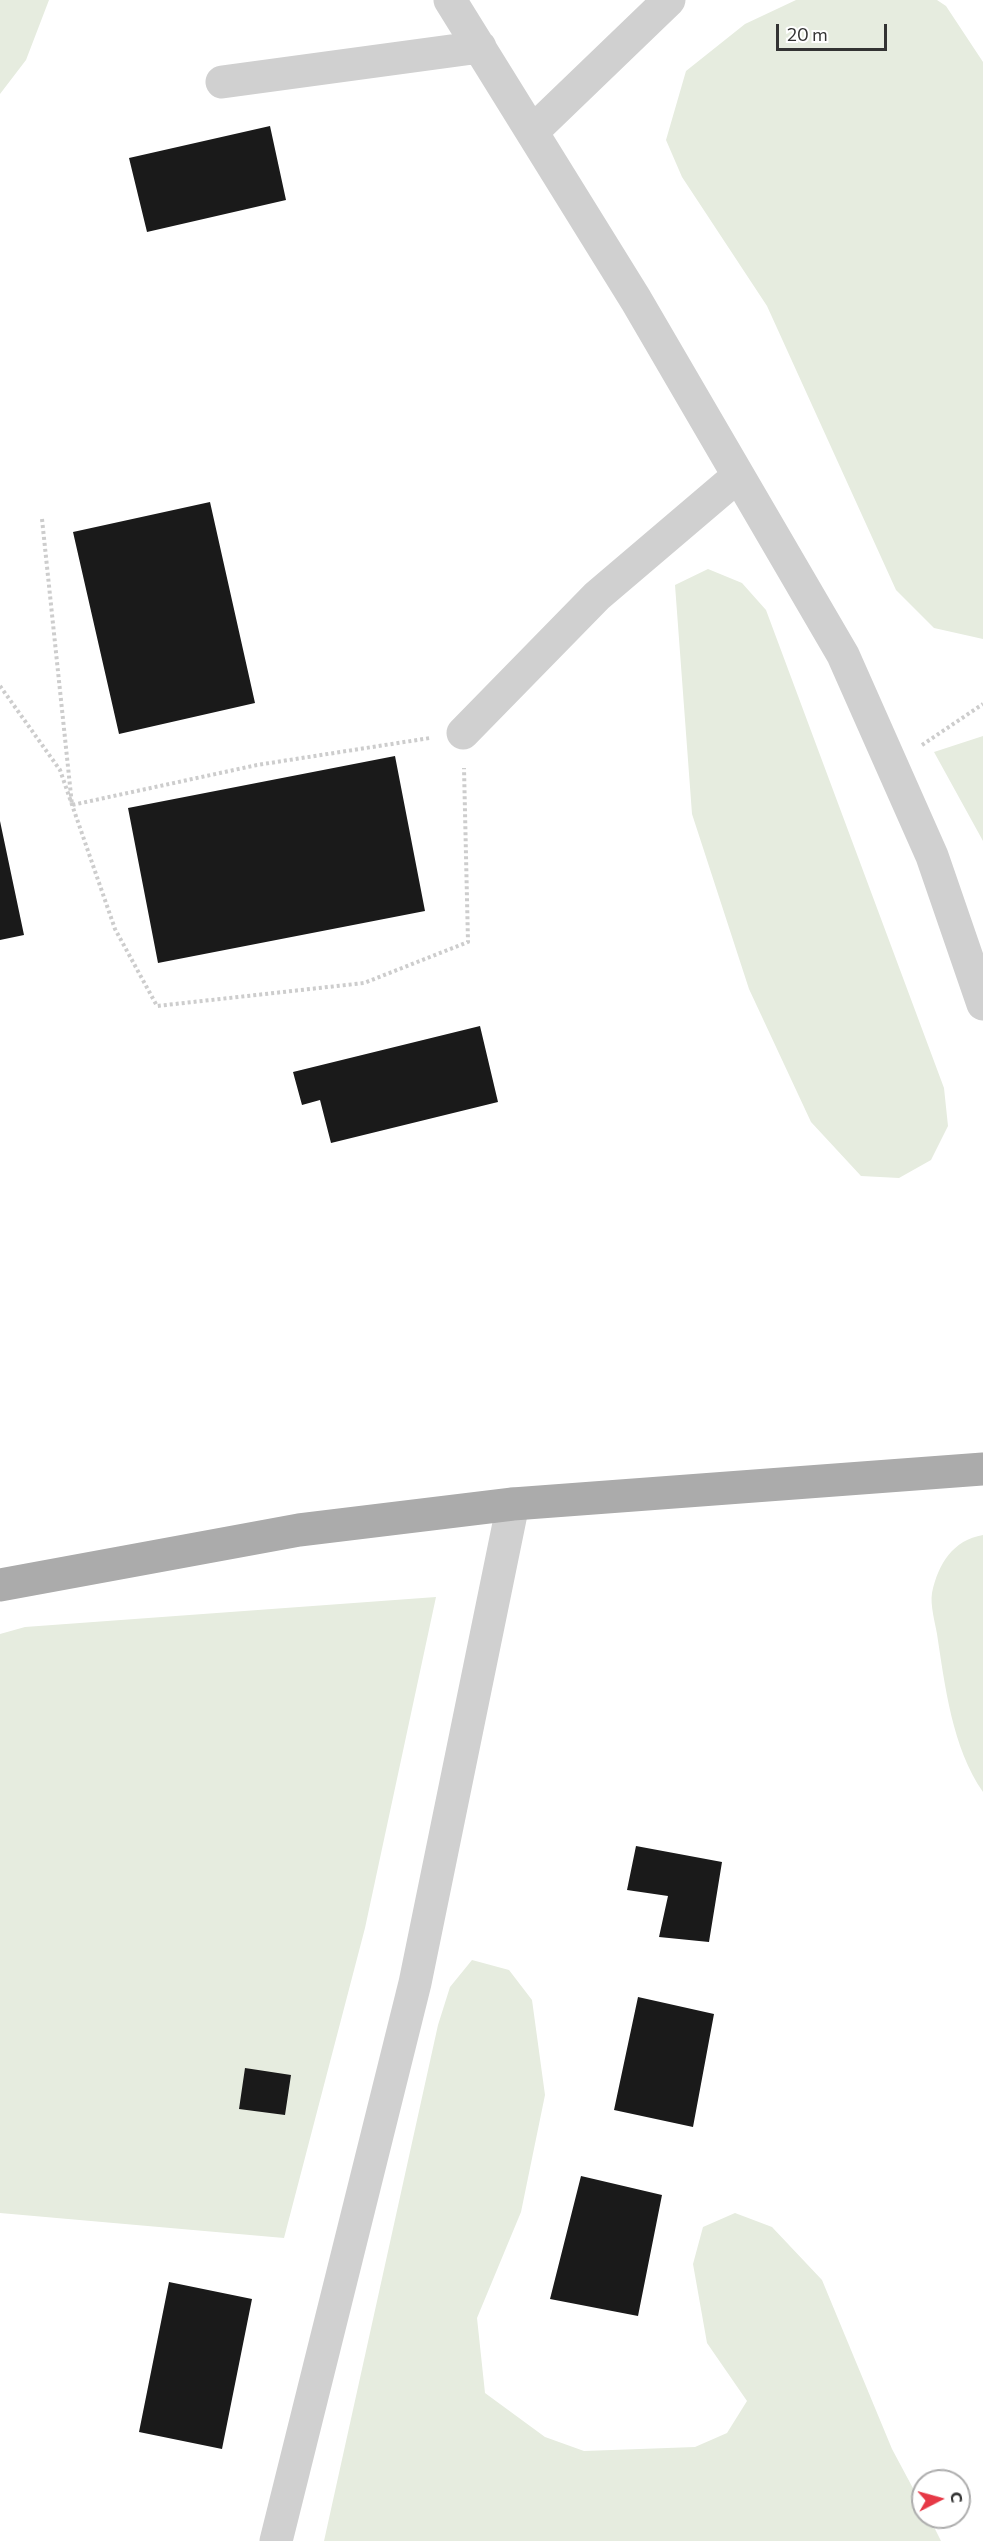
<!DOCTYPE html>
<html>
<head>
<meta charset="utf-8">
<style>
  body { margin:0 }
  #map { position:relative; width:983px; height:2541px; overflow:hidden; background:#fff; font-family:Commissioner,sans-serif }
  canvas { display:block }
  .north { position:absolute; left:911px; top:2469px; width:60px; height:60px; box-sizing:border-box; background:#fff; border:2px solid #adadad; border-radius:50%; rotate:84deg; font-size:16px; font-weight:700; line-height:24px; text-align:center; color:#333 }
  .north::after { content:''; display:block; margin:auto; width:21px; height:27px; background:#e63946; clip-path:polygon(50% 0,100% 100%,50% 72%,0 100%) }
  .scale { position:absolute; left:776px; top:24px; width:111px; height:27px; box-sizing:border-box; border:3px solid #333; border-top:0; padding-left:8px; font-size:18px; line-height:21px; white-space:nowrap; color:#333; -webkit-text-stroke:4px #fff; paint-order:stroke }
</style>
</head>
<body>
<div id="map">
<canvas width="983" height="2541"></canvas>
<div class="north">С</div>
<div class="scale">20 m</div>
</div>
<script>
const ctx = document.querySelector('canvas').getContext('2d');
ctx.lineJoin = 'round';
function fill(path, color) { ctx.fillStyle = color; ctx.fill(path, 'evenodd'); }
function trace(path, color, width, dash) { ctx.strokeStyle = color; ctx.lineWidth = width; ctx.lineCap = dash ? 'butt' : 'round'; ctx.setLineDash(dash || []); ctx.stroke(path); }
const green = new Path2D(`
  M0 0H49L26 60 0 94Z
  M796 0H937L946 6 983 62V639L934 628 896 590 767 306 682 177 666 140 686 71 745 24Z
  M708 569 742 583 766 610 944 1088 948 1126 931 1160 899 1178 861 1176 811 1122 749 989 692 814 675 585Z
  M983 736V841L934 752Z
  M983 1535V1792C952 1747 945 1686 937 1634 935 1622 930 1605 932 1593 938 1564 953 1540 983 1535Z
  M436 1597 365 1928 284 2238 0 2213V1634L25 1627Z
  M472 1960 509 1970 532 2000 545 2095 521 2212 477 2318 485 2393 545 2437 584 2451 695 2447 727 2433 747 2401 707 2343 693 2264 703 2227 735 2213 772 2227 822 2280 892 2449 923 2507V2517H929L941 2541H324L438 2025 450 1987Z`);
const building = new Path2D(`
  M270 126 286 200 147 232 129 158Z
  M210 502 255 703 119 734 73 532Z
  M395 756 425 911 158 963 128 808Z
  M0 821 24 935 0 940Z
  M480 1026 498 1102 331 1143 320 1100 302 1105 293 1072Z
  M636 1846 722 1862 709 1942 659 1937 668 1896 627 1890Z
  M638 1997 714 2014 693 2127 614 2110Z
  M245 2068 291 2075 285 2115 239 2109Z
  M581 2176 662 2195 638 2316 550 2299Z
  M169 2282 252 2299 222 2449 139 2432Z`);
const path = new Path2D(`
  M42 519 72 805 257 765 430 738
  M0 686 60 770 115 929 157 1006 364 983 468 942 464 768
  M922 745 983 704`);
const minor = new Path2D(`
  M450 0 636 300 843 655 932 856 983 1004
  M222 82 480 47
  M533 131 669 0
  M463 733 597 596 738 476
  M276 2541 415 1983 513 1504`);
const major = new Path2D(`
  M0 1585 299 1530 513 1504 983 1469`);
fill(green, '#e6ecdf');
fill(building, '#1a1a1a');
trace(path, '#cdcdcd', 4, [3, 3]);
trace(minor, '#d0d0d0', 33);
trace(major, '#ababab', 33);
</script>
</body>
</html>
